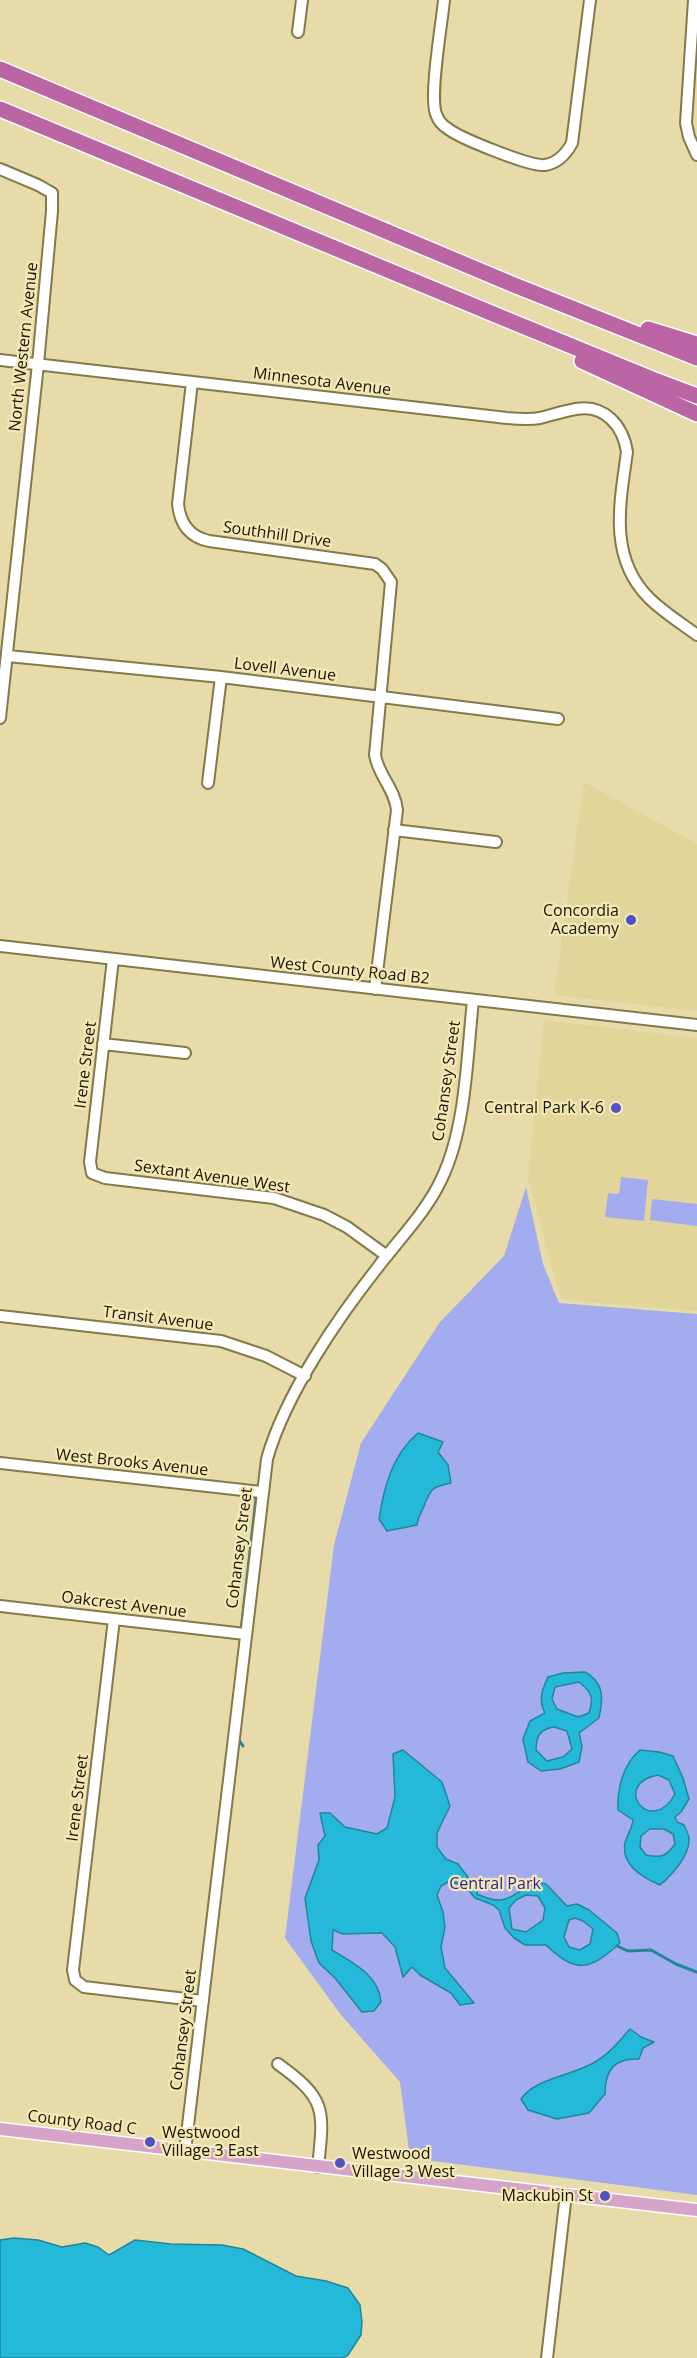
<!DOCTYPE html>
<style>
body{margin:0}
canvas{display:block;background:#e7dca9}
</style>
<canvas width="697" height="2358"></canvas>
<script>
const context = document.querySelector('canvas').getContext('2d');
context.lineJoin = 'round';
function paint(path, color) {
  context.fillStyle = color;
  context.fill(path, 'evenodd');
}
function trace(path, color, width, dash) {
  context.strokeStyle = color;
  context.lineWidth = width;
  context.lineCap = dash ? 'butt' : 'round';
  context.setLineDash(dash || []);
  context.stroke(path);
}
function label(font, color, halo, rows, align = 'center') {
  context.font = font + ' "Open Sans",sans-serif';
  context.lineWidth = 4.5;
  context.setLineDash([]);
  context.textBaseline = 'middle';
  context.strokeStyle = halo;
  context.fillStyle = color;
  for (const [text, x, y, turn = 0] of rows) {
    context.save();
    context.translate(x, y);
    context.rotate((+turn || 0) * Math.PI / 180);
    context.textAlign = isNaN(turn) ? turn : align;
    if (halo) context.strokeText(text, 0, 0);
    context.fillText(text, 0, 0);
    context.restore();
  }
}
const built = new Path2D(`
 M584 782 697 844V1011L554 995Z
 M544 1020 697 1038V1311L561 1300 528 1178Z`);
const green = new Path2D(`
 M621 1177 648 1180 644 1221 605 1217 608 1193 619 1194Z
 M526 1187 543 1264 559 1303 697 1314V2195L410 2158 400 2082 341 2015 285 1938 334 1545 361 1443 440 1322 504 1256Z
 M652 1199 697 1204V1226L650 1220Z`);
const water = new Path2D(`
 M418 1433 443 1442 438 1452 448 1465 451 1483C432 1487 431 1488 424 1506 421 1513 418 1517 417 1525L387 1531 379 1519C384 1487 392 1455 418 1433Z
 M585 1672C605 1683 603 1699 599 1718L579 1733 582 1746 579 1762 560 1769 541 1771 528 1762 523 1739 530 1721 545 1713C538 1700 542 1690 548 1677L563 1673ZM579 1682C592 1692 594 1699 589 1713L578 1717 557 1709 552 1699 555 1687ZM554 1727 567 1731 572 1749 563 1757 547 1761 536 1750C536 1736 540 1729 554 1727Z
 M403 1750 442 1782 450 1806 437 1833V1847L446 1859 458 1864 470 1880H497L501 1884C493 1888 486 1885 477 1888V1894C507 1908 510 1895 536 1882L546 1884 567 1906 577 1904 589 1910 617 1933 620 1943C590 1970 577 1975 546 1945H525L514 1938 505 1928 499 1910 493 1905 475 1898 466 1887 450 1881 441 1886 437 1895 443 1912 445 1927 441 1947 445 1968 474 2003 460 2005 451 1993 420 1975 412 1967 403 1977 395 1947 382 1933 343 1934 333 1930 332 1950C353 1963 379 1975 381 2002L374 2011 362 2012 335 1978 319 1963 311 1941 305 1898 319 1860 318 1845 325 1836 320 1813H330L345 1827 377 1834 387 1828 395 1797 393 1754ZM526 1895 538 1896 545 1908 543 1920 526 1932 512 1929 509 1908 516 1900ZM575 1918 583 1921 593 1929 590 1944 580 1950 569 1947 564 1937 569 1920Z
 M640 1750 659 1752 673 1756 683 1778 689 1799 681 1812 675 1817 677 1822 684 1825C686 1829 689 1835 689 1839 690 1855 672 1875 660 1885 643 1878 621 1865 625 1843 627 1835 632 1829 633 1820L618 1810C617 1789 623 1764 640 1750ZM658 1775 669 1780 675 1794C651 1838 610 1784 658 1775ZM650 1829H664L673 1834 675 1844C666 1857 660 1858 646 1855L640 1847 641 1836Z
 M630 2029 641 2037 654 2042 643 2048 639 2059C614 2058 605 2070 605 2094L589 2113 557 2119 528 2110 521 2099C534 2080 567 2076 587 2066 606 2058 617 2044 630 2029Z
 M14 2238 38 2240 62 2247 85 2243 98 2247 109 2255 135 2240 171 2244 222 2245 243 2249 296 2276 326 2281 348 2288 360 2305 362 2322 361 2335 348 2355 343 2358H0V2240Z`);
const stream = new Path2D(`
 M241 1631 256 1499 253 1495
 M237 1737 243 1746
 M617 1946 628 1951 651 1950 676 1964 697 1972`);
const minor = new Path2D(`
 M444 0C442 23 429 96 436 114 438 120 442 125 447 128 459 138 531 167 545 165 558 163 566 154 572 143L590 0
 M694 0 686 123 689 137 697 155
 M298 32 302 0
 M0 169 38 185 52 193V211L38 364 0 718
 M0 360 507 418C518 419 529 420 540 418 552 415 564 411 576 409 605 404 623 426 627 452 620 503 608 557 649 598 663 612 681 623 697 635
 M192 382 178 504C180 524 190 537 209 541L375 564 382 569 391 582 375 755C378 775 395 789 397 810L375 989
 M8 656 221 677 558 719
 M208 783 221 677
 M394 830 496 842
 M0 946 697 1025
 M113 959 90 1162 92 1173 105 1178 274 1198 324 1215 347 1227 387 1256
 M103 1044 185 1053
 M0 1316 221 1341 266 1356 305 1376
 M0 1463 261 1492
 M0 1606 245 1634
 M114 1619 73 1970 75 1980 84 1987 203 2001
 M278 2064C327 2099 324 2110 318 2167
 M185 2151 267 1459C285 1395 337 1319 378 1267 400 1238 427 1211 442 1178 466 1128 467 1056 473 1000
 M547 2358 566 2194`);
const major = new Path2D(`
 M0 2129 697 2210`);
const highway = new Path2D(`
 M0 69 514 285 697 358
 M0 109 503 318 652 379 697 396
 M648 329 697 344
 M582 361 697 414`);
const markers = [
 [631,920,6,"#5050c7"],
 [616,1108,6,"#5050c7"],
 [150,2142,6,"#5050c7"],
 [340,2163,6,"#5050c7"],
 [605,2196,6,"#5050c7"]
];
const streetNames = [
 ["North Western Avenue",24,347,-84],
 ["Minnesota Avenue",322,382,7],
 ["Southhill Drive",277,535,8],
 ["Lovell Avenue",285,670,7],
 ["West County Road B2",350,971,6],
 ["Irene Street",86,1065,-83],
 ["Cohansey Street",447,1081,-82],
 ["Sextant Avenue West",212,1177,8],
 ["Transit Avenue",158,1319,7],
 ["West Brooks Avenue",132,1463,6],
 ["Cohansey Street",240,1548,-83],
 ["Oakcrest Avenue",124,1605,7],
 ["Irene Street",78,1798,-83],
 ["Cohansey Street",184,2030,-83],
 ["County Road C",82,2123,7]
];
const poiNames = [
 ["Concordia",619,911],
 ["Academy",619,929],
 ["Central Park K-6",604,1108],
 ["Westwood",162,2133,"left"],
 ["Village 3 East",162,2151,"left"],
 ["Westwood",352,2154,"left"],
 ["Village 3 West",352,2172,"left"],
 ["Mackubin St",593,2196]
];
const parkNames = [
 ["Central Park",495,1884]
];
paint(built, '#e2d59a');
paint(green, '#a3acee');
paint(water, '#24b8d9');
trace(water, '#208798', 1.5);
trace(stream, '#208798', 3);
trace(minor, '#837949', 14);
trace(major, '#fff', 15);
trace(highway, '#fff', 18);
trace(minor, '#fff', 10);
trace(major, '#d6a3c9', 12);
trace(highway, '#bb65a5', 15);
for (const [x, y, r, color] of markers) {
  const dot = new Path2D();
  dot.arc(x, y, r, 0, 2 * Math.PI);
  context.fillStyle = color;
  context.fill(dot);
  trace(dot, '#f4e9b6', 2);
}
label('16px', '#181402', '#f4e9b6', streetNames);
label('16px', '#181402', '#f4e9b6', poiNames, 'right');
label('16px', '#2f1d98', '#f4e9b6', parkNames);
</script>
